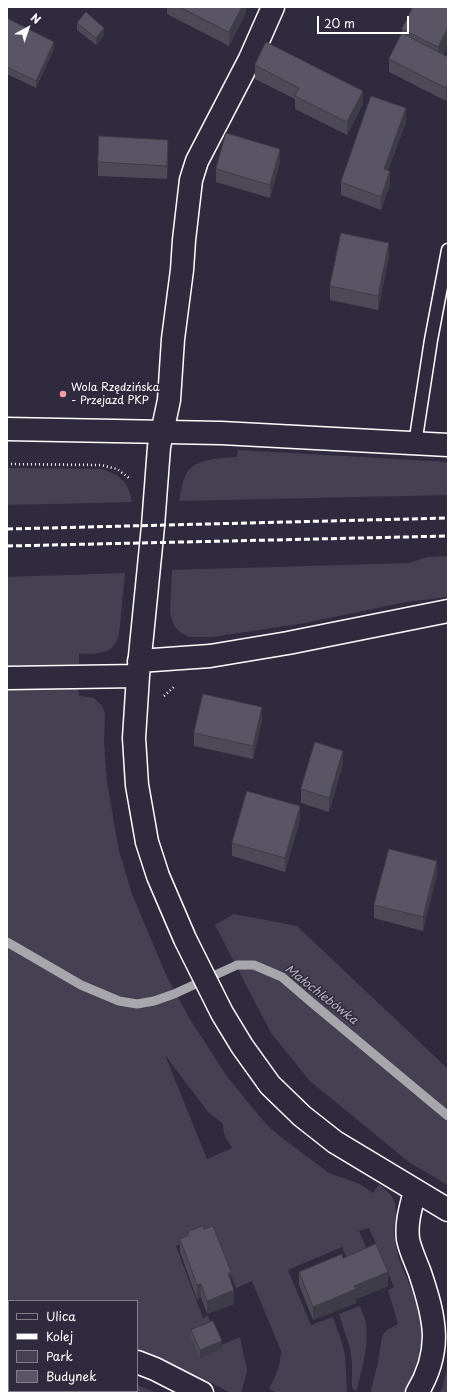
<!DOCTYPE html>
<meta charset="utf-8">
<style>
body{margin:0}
#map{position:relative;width:455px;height:1400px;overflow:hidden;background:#2f2a3d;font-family:"Playpen Sans",sans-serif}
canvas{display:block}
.frame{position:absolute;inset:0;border:8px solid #fff;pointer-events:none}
.legend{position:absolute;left:8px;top:1300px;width:130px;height:92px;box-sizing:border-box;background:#2f2a3d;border:1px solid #827f8b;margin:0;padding:5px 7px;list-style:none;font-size:12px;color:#fff}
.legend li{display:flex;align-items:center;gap:8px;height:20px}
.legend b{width:20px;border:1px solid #827f8b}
.north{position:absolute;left:8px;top:8px;width:40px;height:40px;-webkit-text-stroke:3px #2f2a3d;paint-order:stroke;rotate:40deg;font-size:11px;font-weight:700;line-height:16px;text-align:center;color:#fff}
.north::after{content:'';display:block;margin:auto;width:14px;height:18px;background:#fff;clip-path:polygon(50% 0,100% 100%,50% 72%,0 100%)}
.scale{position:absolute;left:317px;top:16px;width:92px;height:18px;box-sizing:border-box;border:2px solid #fff;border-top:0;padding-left:5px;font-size:12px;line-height:14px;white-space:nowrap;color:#fff;-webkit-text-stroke:3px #2f2a3d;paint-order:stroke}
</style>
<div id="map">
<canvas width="455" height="1400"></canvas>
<div class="frame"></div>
<ul class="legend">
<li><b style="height:5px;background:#2f2a3d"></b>Ulica</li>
<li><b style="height:5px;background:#fff"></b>Kolej</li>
<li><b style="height:11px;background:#464152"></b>Park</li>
<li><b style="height:11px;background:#595564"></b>Budynek</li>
</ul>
<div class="north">N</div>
<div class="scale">20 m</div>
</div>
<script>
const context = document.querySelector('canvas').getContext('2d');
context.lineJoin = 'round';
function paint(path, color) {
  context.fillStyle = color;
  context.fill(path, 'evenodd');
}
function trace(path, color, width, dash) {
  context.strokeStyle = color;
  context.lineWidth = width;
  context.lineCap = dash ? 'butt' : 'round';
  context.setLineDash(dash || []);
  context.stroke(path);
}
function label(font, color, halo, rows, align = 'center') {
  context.font = font + ' "Playpen Sans",sans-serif';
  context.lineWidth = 3;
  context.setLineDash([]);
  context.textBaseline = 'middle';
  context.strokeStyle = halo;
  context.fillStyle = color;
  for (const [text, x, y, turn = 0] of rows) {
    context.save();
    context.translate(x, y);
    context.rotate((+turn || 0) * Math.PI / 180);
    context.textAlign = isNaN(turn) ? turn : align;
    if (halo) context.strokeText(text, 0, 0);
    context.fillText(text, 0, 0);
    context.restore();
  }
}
const green = new Path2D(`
 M238 450 448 462V495L179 501C181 494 181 486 184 479 191 457 218 459 237 457Z
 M7 468 101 469C121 475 128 482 132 502L7 505Z
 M448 556V597L406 602 305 623 213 637H189L180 632 174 626 170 613 172 570 409 563 427 557Z
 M125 573 119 635C113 656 98 653 79 654V664L7 666V577Z
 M78 687 79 696 94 698 102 706 105 713 104 742 107 782 119 851 132 894 167 977 188 1016 226 1075 250 1105 268 1126 282 1138 329 1173 360 1184 373 1193 379 1184 391 1195 395 1203 396 1216 394 1233 398 1257 416 1301 422 1329 421 1358 409 1385 403 1393H372L371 1390 378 1362 382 1336 387 1330 398 1324 388 1290 394 1287 369 1228 359 1231 370 1257 350 1265 342 1247 288 1270 311 1325 333 1317 341 1340 345 1355 347 1393H277L269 1389C275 1377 281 1365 281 1351L252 1281 236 1288 214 1232 176 1246 203 1318 208 1316 213 1328 200 1358 222 1349 221 1345 240 1337 247 1371 241 1393H231L199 1377 137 1351V1301H9V1312H7V688ZM165 1055 208 1112 223 1124 224 1134 232 1148 207 1159Z
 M234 914 297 926 448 1069V1185L410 1163 310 1081 271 1033 215 925Z
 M360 1306C362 1312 365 1318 366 1324 369 1346 362 1368 357 1389L355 1391 352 1388V1364L350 1348 339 1314Z
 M448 1365V1393H440L442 1389Z
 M7 1367 9 1368V1391H29L30 1393H7Z
 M137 1385 157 1393H45L44 1391H137Z`);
const stream = new Path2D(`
 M7 942 81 985 119 1001 137 1004 154 1001 174 994 237 965H254L282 977 311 1002 448 1116`);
const path = new Path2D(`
 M7 464 101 465 117 469 129 478
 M164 696 175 686`);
const lane = new Path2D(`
 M415 444 431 340 448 250`);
const street = new Path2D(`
 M273 7 250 59 197 161 191 180 184 240 182 270 173 339 169 400 159 447 153 526 138 676 134 738 137 785 147 842 158 876 185 939 222 1013 242 1046 270 1085 302 1116 335 1142 448 1210
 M139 661 210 656 288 643 448 611
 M7 678 138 676
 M415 1191C411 1207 406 1222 408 1239 410 1250 416 1262 420 1273 435 1318 443 1350 417 1393
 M7 1323 9 1324
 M137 1362 155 1369 202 1393`);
const secondary = new Path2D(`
 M7 429 221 433 448 445`);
const rail = new Path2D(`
 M7 529 448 518
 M7 546 448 536`);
const wall = new Path2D(`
 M167 7H246V13L229 46 167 14Z
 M448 7V46L443 55 448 57V97L446 101 389 72V59L402 33V29Z
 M7 18 54 49 36 88 7 74Z
 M77 23 104 35 96 45 77 30Z
 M255 65 363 104 347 135 295 109V99L255 79Z
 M406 122 388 170 390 185 381 210 341 195V182Z
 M168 154 167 179 98 176V162Z
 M280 162 270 198 216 182V169Z
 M389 257 378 310 330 300V286Z
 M262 720 253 759 194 746V733Z
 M343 764 329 812 301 803V789Z
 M300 820 285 872 232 856V843Z
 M437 875 423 931 374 918V905Z
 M204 1229 231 1283 234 1304 207 1314 201 1297 197 1299 180 1252V1239L188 1236V1232Z
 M343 1258 388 1286 356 1299V1303L313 1320 299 1285V1272Z
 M191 1330 222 1349 200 1358 191 1337Z`);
const shadedWall = new Path2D(`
 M242 7H246V13L229 46V32Z
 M104 28V35L96 45V38Z
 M448 28V46L438 65V47Z
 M54 42V49L36 88V81Z
 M448 84V97L446 101V88Z
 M363 91V104L347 135V122Z
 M406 108V122L384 182V169Z
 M168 140V154L167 179V166Z
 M280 149V162L270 198V185Z
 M390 171V185L381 210V197Z
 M389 243V257L378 310V296Z
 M262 707V720L253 759V746Z
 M343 751V764L329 812V798Z
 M300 806V820L285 872V858Z
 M437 861V875L423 931V917Z
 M231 1272V1286L228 1274Z
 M388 1272V1286L356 1299V1303L313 1320V1307L354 1286Z
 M201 1284V1297L197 1299V1285Z
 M234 1290V1304L207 1314V1301Z
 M222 1341V1349L200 1358V1350Z`);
const building = new Path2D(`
 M180 7H242L229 32Z
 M413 7H448V28L438 47 402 29Z
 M86 12 104 28 96 38 77 23Z
 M7 18 54 42 36 81 7 67Z
 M402 33 448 57V84L446 88 389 59Z
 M266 42 363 91 347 122 295 96 299 88 255 65Z
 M371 96 406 108 384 169 390 171 381 197 341 182Z
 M226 133 280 149 270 185 216 169Z
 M99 136 168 140 167 166 98 162Z
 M341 233 389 243 378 296 330 286Z
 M203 694 262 707 253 746 194 733Z
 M315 742 343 751 329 798 301 789Z
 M247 791 300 806 285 858 232 843Z
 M389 849 437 861 423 917 374 905Z
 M203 1226 204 1229 213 1226 231 1272 228 1274 234 1290 207 1301 201 1284 197 1285 180 1239 189 1235 188 1232Z
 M376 1244 388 1272 354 1286 356 1289 313 1307 299 1272 342 1254 343 1258Z
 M213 1321 222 1341 200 1350 191 1330Z`);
const markers = [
 [63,394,4,"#ff9aa2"]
];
const poiNames = [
 ["Wola Rzędzińska",71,388],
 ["- Przejazd PKP",71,401]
];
const waterNames = [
 ["Małochlebówka",321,995,38]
];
paint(green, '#464152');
trace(stream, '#a7a6ad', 9);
trace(lane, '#fff', 15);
trace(street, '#fff', 25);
trace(secondary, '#fff', 25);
trace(path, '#fff', 2.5, [1, 3]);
trace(lane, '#2f2a3d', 12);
trace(street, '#2f2a3d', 22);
trace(secondary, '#2f2a3d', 22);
trace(rail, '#fff', 3, [6, 3]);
paint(wall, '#4d4956');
paint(shadedWall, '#3e3c46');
paint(building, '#595564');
trace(building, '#3e3c46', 1);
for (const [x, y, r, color] of markers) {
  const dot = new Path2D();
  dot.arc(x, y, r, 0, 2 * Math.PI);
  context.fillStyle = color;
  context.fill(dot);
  trace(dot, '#2f2a3d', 1.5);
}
label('11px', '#fff', '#2f2a3d', poiNames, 'left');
label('italic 12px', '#b6b4bb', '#2f2a3d', waterNames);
</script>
